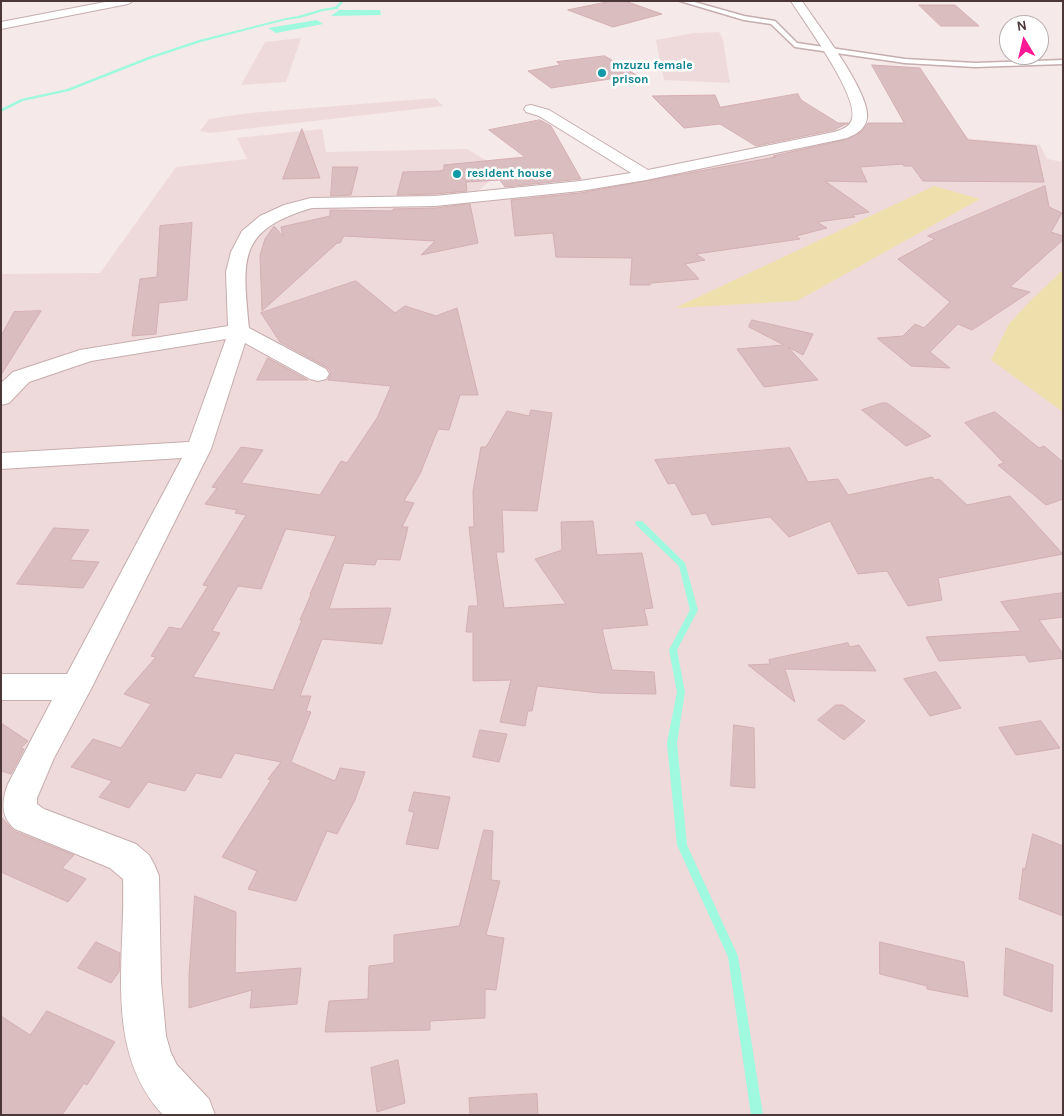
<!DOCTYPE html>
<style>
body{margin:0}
#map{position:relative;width:1064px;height:1116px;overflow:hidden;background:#f6e9e9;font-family:Karla,sans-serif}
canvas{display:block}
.frame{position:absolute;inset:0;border:2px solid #4b3638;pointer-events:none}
.north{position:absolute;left:999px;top:15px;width:50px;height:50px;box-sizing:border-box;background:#fff;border:1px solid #b7afaf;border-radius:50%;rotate:351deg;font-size:14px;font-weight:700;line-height:20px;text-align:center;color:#4b3638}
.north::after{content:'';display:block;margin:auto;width:18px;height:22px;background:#ff1796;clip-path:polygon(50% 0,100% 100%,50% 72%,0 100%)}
</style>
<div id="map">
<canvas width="1064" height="1116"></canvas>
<div class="frame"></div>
<div class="north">N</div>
</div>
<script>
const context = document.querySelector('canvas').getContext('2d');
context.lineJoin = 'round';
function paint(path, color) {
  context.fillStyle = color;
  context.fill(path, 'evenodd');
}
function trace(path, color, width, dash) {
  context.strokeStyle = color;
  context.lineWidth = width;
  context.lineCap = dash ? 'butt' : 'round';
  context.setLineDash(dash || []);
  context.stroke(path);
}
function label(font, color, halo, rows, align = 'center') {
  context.font = font + ' Karla,sans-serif';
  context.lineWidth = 5;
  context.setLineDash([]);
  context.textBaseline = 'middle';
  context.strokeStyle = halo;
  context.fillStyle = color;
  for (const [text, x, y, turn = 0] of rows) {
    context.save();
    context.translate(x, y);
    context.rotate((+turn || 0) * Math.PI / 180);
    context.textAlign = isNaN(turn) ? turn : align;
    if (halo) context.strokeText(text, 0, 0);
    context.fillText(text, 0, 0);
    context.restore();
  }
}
const residential = new Path2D(`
 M719 32 723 40 730 83 664 80 656 40 694 33Z
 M301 38 286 82 241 85 265 42Z
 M435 98 443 106 210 133 200 131 209 119 249 113Z
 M322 129 326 152 467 149 502 170 467 201 841 137 865 129 1040 145 1047 159 1063 162V1115H1V274L100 273 176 167 247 159 237 138Z`);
const green = new Path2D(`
 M934 186 980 199 797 301 675 308Z
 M1063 270V412L991 360 1009 324 1030 301Z`);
const water = new Path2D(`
 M339 10H380L381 15 331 16Z
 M317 20 323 24 276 33 268 28Z`);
const stream = new Path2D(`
 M341 1H344L337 9 323 11 300 18 286 20 201 42 150 59 69 91 23 101 1 112V109L21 99 67 89 148 57 199 40 286 18 298 16 322 9 335 7Z
 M636 521H642L685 563 698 610 677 650 685 692 677 743 687 845 738 956 763 1115H751L728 957 677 845 667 743 677 692 669 650 690 610 679 566 636 525 635 523Z`);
const building = new Path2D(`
 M612 1H625L662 14 613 27 568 10Z
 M919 5H955L979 26H941Z
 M605 56 636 75 551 88 528 71 560 65 557 62Z
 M872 65 920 68 968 140 1036 146 1044 182 923 181 912 166H904L903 164 860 167 867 182 825 181 869 212 853 215 855 217 817 222 827 228 796 236 800 239 696 254 705 260 685 264 699 279 651 283 650 285H630L632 258 556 257 553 233 515 236 511 200 580 193 776 157 773 156 848 139 861 132 868 123H904Z
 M798 94 801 100 838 123H848L834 130 756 146 720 124 684 128 652 96 715 95 720 107Z
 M540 120 551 126 581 179 505 187 500 180 466 182 467 191 435 194 397 195 403 172 439 171 444 170V165L525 157 489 130Z
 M302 129 320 178 283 179Z
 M333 167H358L351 195 331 196Z
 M1045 186 1049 207 1062 213 1051 232 1063 236V240L1010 287 1030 292 972 330 958 324 930 352 950 368 911 366 877 338 903 336 915 324 924 328 950 302 898 259 935 239 928 236Z
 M470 204 478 243 421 255 435 241 344 236 340 243H337L262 311 260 255 265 239 274 226 283 236 281 227 330 216V210L393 211V209L435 208Z
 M192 223 187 300 159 303 156 334 132 336 140 279 157 277 160 226Z
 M356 281 395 313 405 306 436 316 457 308 478 395H460L449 430 438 429 420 474 404 501 414 503 402 527H408L400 560 377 559 375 565 344 563 329 609 391 608 382 644 322 639 300 696H311L306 711 311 712 291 762 335 781 340 768 365 772 355 800 337 834 327 831 296 901 248 889 257 871 222 857 271 780 268 779 281 762 235 753 221 778 196 773 185 791 148 782 129 808 99 797 112 781 71 767 93 739 121 748 151 704 124 694 156 657 151 656 169 627 181 629 208 586 203 585 246 515 235 513 237 510 205 504 217 488 212 487 241 447 263 450 241 483 320 495 341 461 347 463 377 418 391 386 328 380 331 373 328 368 280 342 261 313ZM286 529 336 536 310 594H311L300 620H302L273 690 193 677 220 633 212 631 238 586 261 589Z
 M41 311 1 375V336L14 312Z
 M752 320 813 334 803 355 788 347 818 380 764 387 737 349 784 345 749 327Z
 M268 358 308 380H257Z
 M882 403H887L931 436 906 446 862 410Z
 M531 410 552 413 537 511 502 510 504 552H496L504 608 566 604 535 559 562 550 561 522 593 521 597 555 642 553 653 608 644 609 648 625 602 629 612 670 654 672 656 694 600 693 537 686 532 711H528L525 726 500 722 511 680 473 681V632H466L469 606H478L469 527H474L473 491 481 447H486L507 411 529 416Z
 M995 412 1039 448 1044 446 1063 462V499L1046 505 998 465 1004 463 965 423Z
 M790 448 808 482 838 479 848 495 932 477 935 480 939 479 967 505 1010 496 1063 554 938 578 942 600 908 606 887 571 858 574 830 521 789 537 770 517 712 525 706 513 692 515 675 483 668 484 655 460Z
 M54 528 89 530 70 560 99 562 83 588 17 584Z
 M1063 593V617L1039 620 1063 654V658L1029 662 1025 655 939 661 926 637 1021 631 1001 602Z
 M848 643 850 647 859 645 876 671 785 669 795 702 748 665 770 664 769 660Z
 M936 672 961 708 930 716 904 679Z
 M836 705H843L865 721 844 740 818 720Z
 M1041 721 1060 748 1016 755 999 728Z
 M1 723 28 741 21 748 24 749 11 774 1 771Z
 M734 725 754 728 755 788 731 786Z
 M480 730 507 734 499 762 473 757Z
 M414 792 450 797 438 849 406 844 414 812 409 811Z
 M1 817 14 831 74 855 62 868 86 879 68 902 1 872Z
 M484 830 493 831 491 880 500 881 486 935 504 938 496 990 485 989V1018L430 1021V1030L325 1032 329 1001 368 999 369 966 394 963V935L459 926Z
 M1033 834 1063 846V916L1019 899 1023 868 1025 869Z
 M195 896 236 912 235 973 301 968 297 1004 250 1008 252 990 189 1008V976Z
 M96 942 120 953 119 972 111 983 78 968Z
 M880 942 964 962 968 997 927 989V986L880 974Z
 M1006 948 1053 965 1052 1012 1004 995Z
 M47 1011 115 1042 87 1085 84 1083 62 1115H1V1016L30 1035Z
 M398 1060 405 1103 377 1112 371 1068Z
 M537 1094 538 1115H470L469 1098Z`);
const service = new Path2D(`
 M680 1H691L744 16 775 21 797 43 905 59 975 63 1063 60V64L975 67 905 63 795 47 771 24 744 20Z`);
const minor = new Path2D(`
 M110 1H133L128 4 1 29V22Z
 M791 1H802C817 24 871 93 867 118 865 132 850 138 838 140L646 180 580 191 435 206 312 208C236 230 243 260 249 328L326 369 329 374 326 379 318 381 310 379 245 343 211 449 92 687 54 758 37 798V804L44 809 136 844 149 855 154 864 159 876 161 982 166 1036 171 1053 177 1065 209 1099 215 1115H163C103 1050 126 959 123 879L110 868 15 829C0 817 2 800 8 784L52 700H1V674H67L182 458 1 469V453L189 442 226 339 91 361 29 382 9 403 1 405V383L13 372 80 350 228 326 226 272 231 252 242 231 260 216 284 205 311 198 435 196 580 181 631 173 539 116 526 112 524 109 526 106 531 105 549 110 648 170 834 132C841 130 850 127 852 119 859 96 805 23 791 1Z`);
const markers = [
 [602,73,5,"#0f9aa8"],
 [457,174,5,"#0f9aa8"]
];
const farCulturenames = [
 ["mzuzu female",612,66],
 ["prison",612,80],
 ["resident house",467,174]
];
paint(residential, '#efdadb');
paint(green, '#efdfad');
paint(water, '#9ff9df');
paint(stream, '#9ff9df');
paint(building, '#d9bdbf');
trace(building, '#d5afb2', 1);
trace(service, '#c6adae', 3);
trace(minor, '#c6adae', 2);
paint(service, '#fff');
paint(minor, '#fff');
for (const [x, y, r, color] of markers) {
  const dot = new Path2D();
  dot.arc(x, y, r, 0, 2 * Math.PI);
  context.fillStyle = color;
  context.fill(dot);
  trace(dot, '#fff', 2);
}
label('bold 12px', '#0d838f', '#fff', farCulturenames, 'left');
</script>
